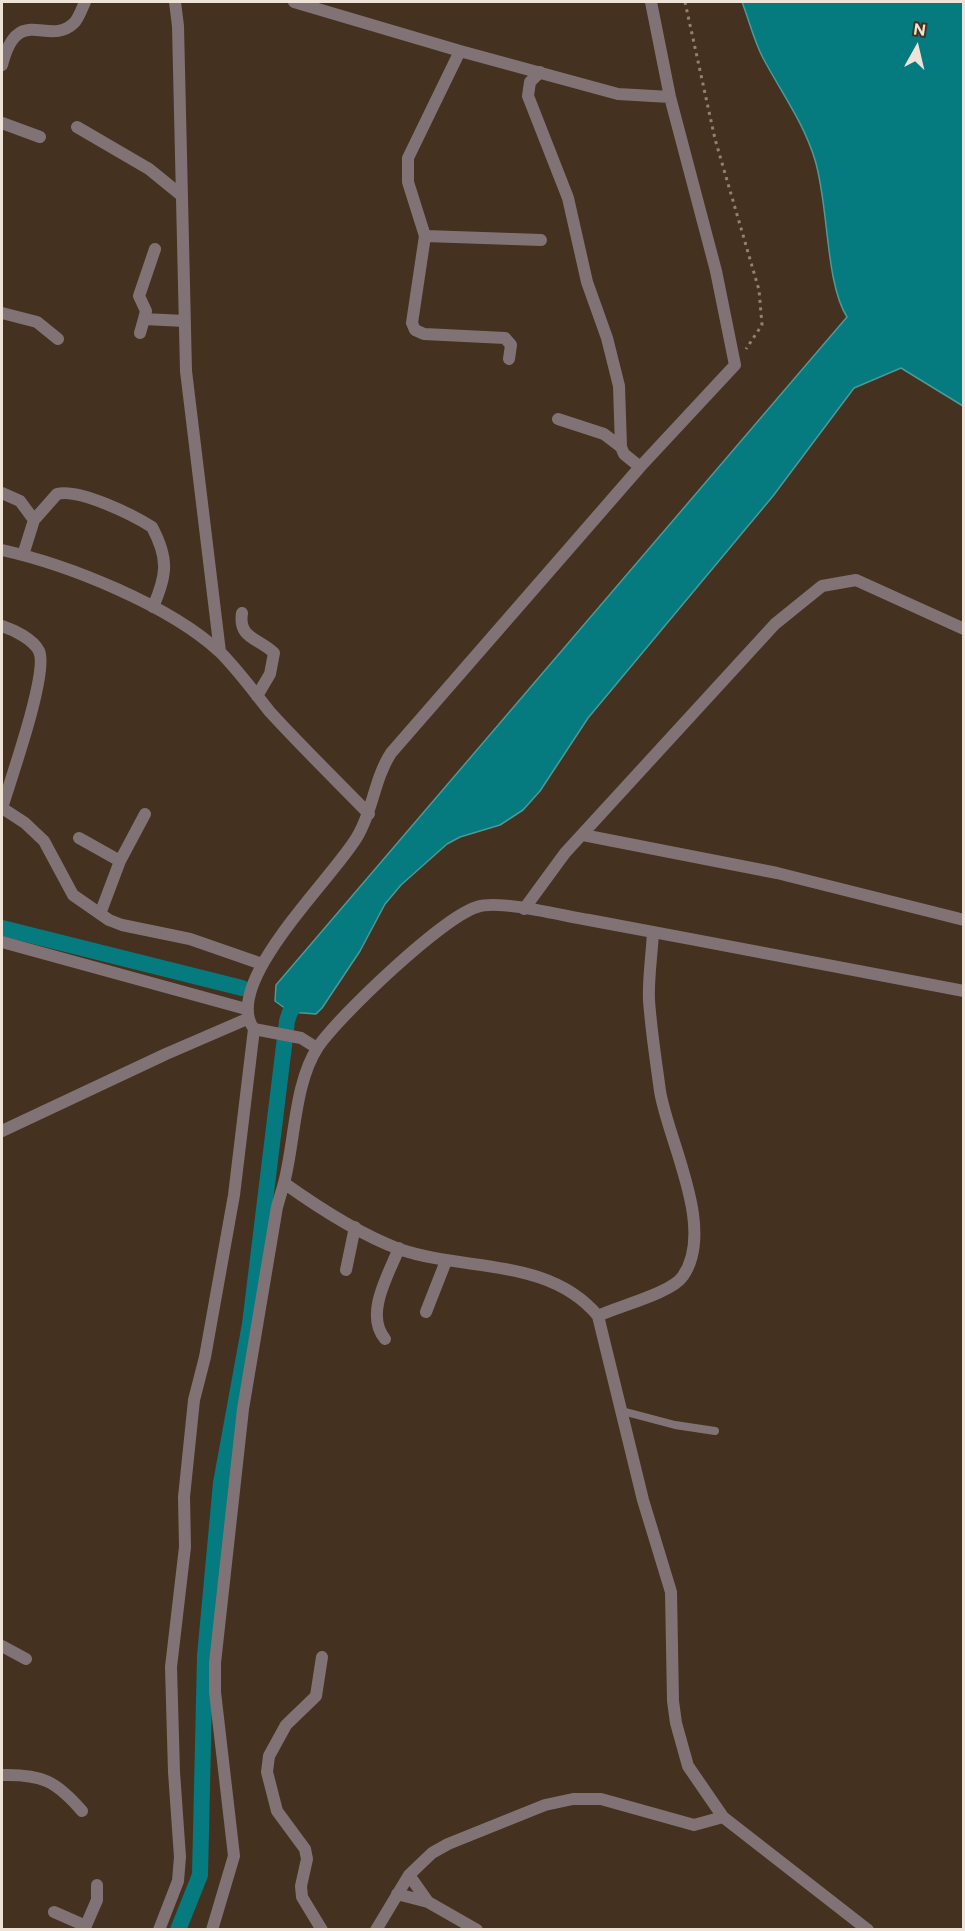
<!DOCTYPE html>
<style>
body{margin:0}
#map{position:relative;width:965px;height:1931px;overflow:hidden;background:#45311f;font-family:Figtree,sans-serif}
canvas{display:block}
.frame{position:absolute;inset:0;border:3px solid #efe2d7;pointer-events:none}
.north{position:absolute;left:887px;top:18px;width:60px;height:60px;-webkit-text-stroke:4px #45311f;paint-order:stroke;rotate:8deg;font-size:16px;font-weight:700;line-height:24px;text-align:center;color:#efe2d7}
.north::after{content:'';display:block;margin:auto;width:21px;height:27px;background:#efe2d7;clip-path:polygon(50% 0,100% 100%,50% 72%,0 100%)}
</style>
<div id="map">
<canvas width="965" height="1931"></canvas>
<div class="frame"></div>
<div class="north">N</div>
</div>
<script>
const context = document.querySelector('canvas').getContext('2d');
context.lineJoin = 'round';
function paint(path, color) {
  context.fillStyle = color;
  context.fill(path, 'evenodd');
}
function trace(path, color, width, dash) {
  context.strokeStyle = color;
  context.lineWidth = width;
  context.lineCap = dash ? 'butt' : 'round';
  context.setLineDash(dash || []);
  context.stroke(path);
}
const water = new Path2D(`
 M742 2H963V406L901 368 854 388 773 496 588 718 540 791 523 810 500 825 460 837 447 844 401 885 385 904 360 951 322 1008 316 1014 290 1012 275 1001 276 985 847 317C825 282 829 206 815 160 804 123 781 92 763 58 754 41 749 20 742 2Z`);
const canal = new Path2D(`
 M2 928 242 988
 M178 1930 200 1875 205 1656 221 1483 250 1324 287 1021 290 1012 303 995`);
const path = new Path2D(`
 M685 2 715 139 759 290 762 325 746 349`);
const lane = new Path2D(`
 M622 1411 675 1425 715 1431`);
const street = new Path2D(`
 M175 2 178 26 186 371 220 652
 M294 2 460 51 618 94 670 97
 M460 51 408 158V182L425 236 412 323 415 330 424 334 505 338 511 345 509 359
 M2 65C18 2 48 48 74 23 79 18 82 8 85 2
 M540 72 530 82 528 96 568 198 587 282 607 338 619 386 621 447 624 454 640 467
 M2 123 40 137
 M77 127 149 169 181 195
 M425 236 541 240
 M155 249 139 296 146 311 144 319 185 321
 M2 313 37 322 58 339
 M140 333 144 319
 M558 419 604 434 621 447
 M2 493 20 501 34 520
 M2 550C69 565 169 605 220 652 238 670 254 692 270 712 302 747 336 780 369 814
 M23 555 34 520 57 494C79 488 133 515 152 527 169 559 167 575 153 607
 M242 613C238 639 259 638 274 653L270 674 257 696
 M2 626C14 630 33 639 39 651 49 672 10 781 2 808
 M2 808 25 823 44 841 73 895 109 920 122 925 190 939 262 964
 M583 835 777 873 964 920
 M79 838 120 861
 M524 909 565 853 775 624 822 586 856 580 964 629
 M100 914 120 861 145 814
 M653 932C652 954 648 978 649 1000 651 1030 656 1061 660 1091 668 1141 716 1228 683 1276 672 1293 619 1306 598 1316L643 1500 671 1592 673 1701 676 1723 688 1766 723 1817 868 1930
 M2 942 246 1009
 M317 1048 301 1038 254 1029C220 984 334 877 357 837 373 811 374 779 391 753L640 467 735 365 716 271 670 97 651 2
 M2 1131 166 1054 247 1019
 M346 1270 355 1227
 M426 1312 446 1261
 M598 1316C549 1257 466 1272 399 1249 359 1234 319 1208 284 1183 295 1142 294 1083 318 1047 339 1016 443 917 477 907 499 899 563 916 589 920 714 943 838 968 964 991
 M385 1339C364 1314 389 1274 399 1248
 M2 1646 26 1659
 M322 1657 316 1696 286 1725 269 1756 267 1772 277 1811 305 1849 307 1859 301 1886 302 1897 322 1930
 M2 1775C42 1774 56 1781 82 1811
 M409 1875 428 1902 477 1930
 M397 1894 428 1902
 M54 1912 86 1926
 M84 1930 97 1900V1885
 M159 1930 178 1881 180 1857 174 1772 171 1667 185 1547 184 1497 194 1400 205 1357 234 1195 254 1029
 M212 1930 234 1856 215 1692V1663L243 1409 277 1207 284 1183
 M376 1930 409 1875 432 1853 448 1844 545 1805 573 1799H601L694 1825 723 1817`);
paint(water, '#057b7f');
trace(water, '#4b9a99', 1.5);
trace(canal, '#057b7f', 16);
trace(path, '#938273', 3, [3, 4.5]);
trace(lane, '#817375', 8);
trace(street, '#817375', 12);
</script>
